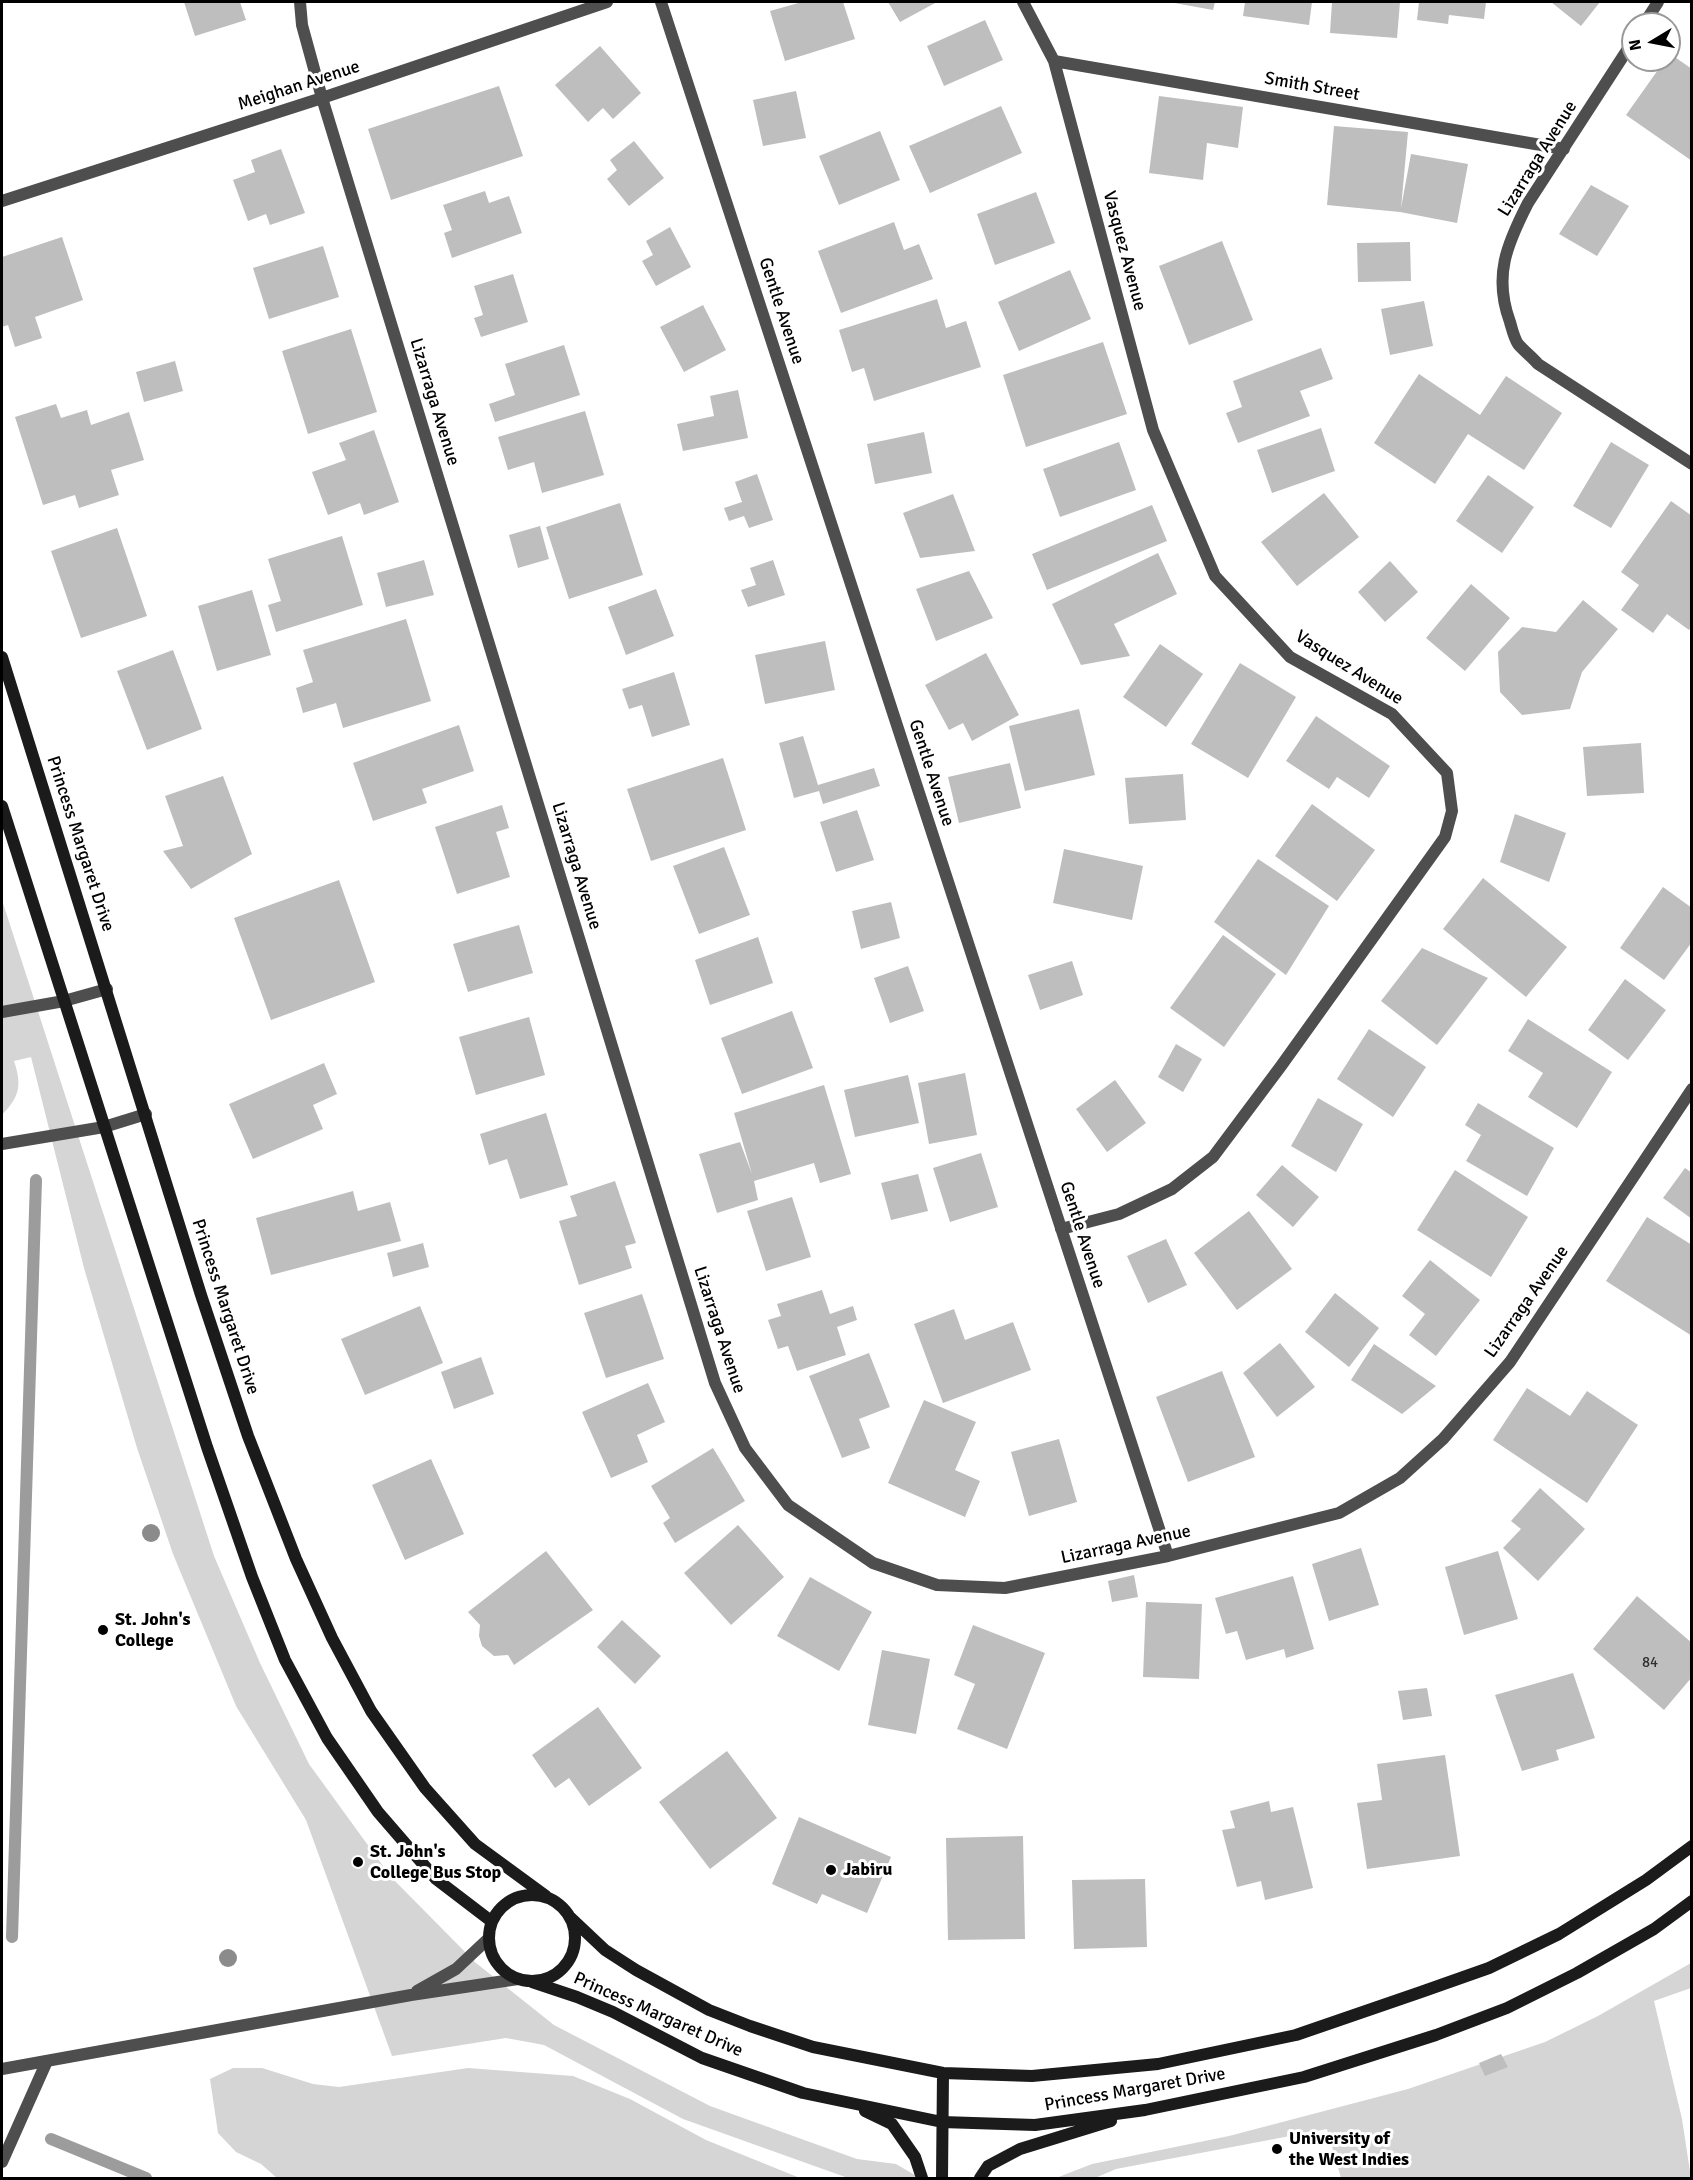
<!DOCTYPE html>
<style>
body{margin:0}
#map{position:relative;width:1693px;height:2180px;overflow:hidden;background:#fff;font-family:Signika,sans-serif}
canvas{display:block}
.frame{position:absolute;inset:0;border:3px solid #000;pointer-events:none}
.north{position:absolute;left:1621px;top:12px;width:60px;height:60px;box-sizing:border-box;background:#fff;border:2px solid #999;border-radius:50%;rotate:260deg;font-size:16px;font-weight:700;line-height:24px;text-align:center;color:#000}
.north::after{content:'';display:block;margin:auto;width:21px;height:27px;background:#000;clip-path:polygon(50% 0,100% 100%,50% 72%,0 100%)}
</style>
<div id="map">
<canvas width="1693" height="2180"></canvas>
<div class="frame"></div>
<div class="north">N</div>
</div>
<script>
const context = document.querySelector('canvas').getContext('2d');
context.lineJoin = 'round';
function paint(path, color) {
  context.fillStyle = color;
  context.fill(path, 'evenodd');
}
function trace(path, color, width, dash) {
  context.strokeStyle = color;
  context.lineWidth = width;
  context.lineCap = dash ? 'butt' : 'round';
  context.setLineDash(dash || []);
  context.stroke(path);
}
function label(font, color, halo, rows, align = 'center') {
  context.font = font + ' Signika,sans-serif';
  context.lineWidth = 6;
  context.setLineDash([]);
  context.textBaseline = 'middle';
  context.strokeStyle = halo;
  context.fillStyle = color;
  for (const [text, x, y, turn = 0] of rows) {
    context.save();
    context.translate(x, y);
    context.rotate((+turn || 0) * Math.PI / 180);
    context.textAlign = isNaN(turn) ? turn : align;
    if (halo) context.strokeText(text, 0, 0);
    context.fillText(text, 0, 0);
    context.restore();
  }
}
const green = new Path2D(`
 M2 900 214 1556 260 1663 309 1764 391 1877 476 1963 554 2025 710 2106 857 2159 896 2164 920 2178H848L683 2119 544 2045 506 2038 392 2056 306 1820 236 1706 173 1554 137 1448 84 1268 31 1057 14 1061C22 1085 20 1096 2 1115Z
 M1691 1963V1988L1654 2001 1682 2119 1691 2178H1341L1327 2129 1116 2169 1095 2178H1056L1092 2164 1229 2136 1408 2089 1545 2042 1598 2016Z
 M233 2068H262L313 2084 339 2087 468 2068 573 2076 630 2099 706 2140 800 2178H277L261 2164 236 2152 218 2133 210 2079Z`);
const stream = new Path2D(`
 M12 1937 36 1180
 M51 2139 146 2178`);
const building = new Path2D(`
 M184 2H240L246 20 195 36Z
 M802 2H843L855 39 785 61 770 11Z
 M888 2H937L900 22Z
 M1169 2H1215L1213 10Z
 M1245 2H1312L1309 25 1243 16Z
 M1332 2H1400L1397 38 1330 33Z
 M1419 2H1486L1484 19 1449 15 1448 24 1417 20Z
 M1551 2H1600L1581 26Z
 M985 20 1003 60 944 86 927 46Z
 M600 46 641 93 613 119 603 108 588 122 555 85Z
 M1669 53 1692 69V161L1626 115 1665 60H1669Z
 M499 86 523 156 391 200 368 129Z
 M796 91 806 138 763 146 753 100Z
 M1159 96 1243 107 1238 148 1207 143 1203 180 1149 173Z
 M1001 106 1022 153 930 193 909 146Z
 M1334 126 1408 132 1401 208 1411 154 1468 164 1457 223 1400 212 1327 205Z
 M880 131 900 180 839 205 819 156Z
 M634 141 664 178 629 206 607 179 617 170 610 160Z
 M281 149 305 213 270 225 266 214 248 221 233 180 255 172 251 160Z
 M1591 185 1629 206 1597 256 1559 234Z
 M485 191 489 203 509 196 522 233 452 258 444 233 452 230 443 205Z
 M1036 192 1055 243 995 265 977 214Z
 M894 222 904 250 919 244 933 279 841 313 818 251Z
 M670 227 691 267 656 286 642 261 653 255 646 241Z
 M62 237 83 300 35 317 42 338 15 347 8 325 2 327V257Z
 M1222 241 1253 320 1189 345 1159 266Z
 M1410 242 1411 281 1358 282 1357 243Z
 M323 246 339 297 269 319 253 268Z
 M1070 270 1091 319 1019 351 998 302Z
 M513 274 528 322 481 337 474 318 483 315 474 286Z
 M937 299 946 328 966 321 981 367 874 401 864 368 852 372 839 330Z
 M1424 301 1433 346 1390 355 1381 309Z
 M703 305 726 350 684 372 660 327Z
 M351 329 377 412 308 434 282 351Z
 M1103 342 1127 414 1026 447 1003 375Z
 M564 345 580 395 495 422 489 404 515 395 505 364Z
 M1321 348 1333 379 1300 391 1310 416 1238 443 1226 413 1242 407 1233 381Z
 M175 361 183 391 144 402 136 372Z
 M1419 374 1480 415 1506 376 1562 413 1524 470 1468 434 1435 484 1374 443Z
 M738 390 748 438 683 451 677 424 714 416 710 396Z
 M56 404 61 418 87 410 91 425 129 412 144 460 111 470 119 495 79 508 75 495 43 505 15 417Z
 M585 411 604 475 542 493 534 462 508 470 498 437Z
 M1321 428 1335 471 1272 493 1257 450Z
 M374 430 399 502 364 515 360 503 328 515 312 472 346 460 339 443Z
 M924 432 932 473 875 484 867 444Z
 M1119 442 1136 490 1060 517 1043 469Z
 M1611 442 1649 465 1611 528 1573 506Z
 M757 474 773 520 749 528 744 516 729 521 724 508 742 502 735 482Z
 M1488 475 1534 507 1502 553 1456 521Z
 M1324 493 1359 537 1297 586 1261 542Z
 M953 494 975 551 920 558 903 513Z
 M1671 501 1692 516V626L1689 630 1667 614 1653 633 1621 610 1639 585 1621 572Z
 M620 503 643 575 569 599 546 527Z
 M1152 505 1167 541 1047 590 1032 554Z
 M540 526 549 559 518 568 509 535Z
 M117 528 147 616 81 638 51 551Z
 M342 536 363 605 276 632 268 605 281 601 268 559Z
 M1158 553 1177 594 1114 624 1130 656 1081 665 1052 604Z
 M424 560 434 595 386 607 377 573Z
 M773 560 785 595 748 607 741 590 756 585 750 568Z
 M1390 561 1418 592 1385 622 1358 592Z
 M969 571 993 618 936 641 916 589Z
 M1471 584 1510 618 1465 671 1426 638Z
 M656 589 674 636 626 655 608 607Z
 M252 590 271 655 217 671 198 606Z
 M1583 600 1618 629 1582 672 1570 709 1522 715 1500 692 1498 652 1522 627 1556 632Z
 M406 619 431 701 343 728 336 703 303 713 296 688 313 682 303 650Z
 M825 641 835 690 765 704 755 655Z
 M1160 644 1203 674 1166 727 1123 697Z
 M173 650 202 729 147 750 117 671Z
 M986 653 1019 715 972 741 963 723 949 730 925 685Z
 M1240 663 1296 697 1248 778 1191 744Z
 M674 672 690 725 652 737 642 705 629 709 622 689Z
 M1079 709 1095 775 1025 791 1009 726Z
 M1316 716 1390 766 1369 798 1337 777 1329 789 1286 761Z
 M459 725 474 771 422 789 427 803 373 821 353 763Z
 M803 736 818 785 874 768 880 786 823 804 819 791 794 798 779 743Z
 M1641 743 1644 793 1587 796 1583 747Z
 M723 758 746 830 651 861 627 789Z
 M1010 763 1021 808 959 823 948 777Z
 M1183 774 1186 820 1129 824 1125 778Z
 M223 776 252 854 191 889 163 851 183 846 165 796Z
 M1312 804 1375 850 1337 901 1275 856Z
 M502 805 509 828 496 832 510 877 457 894 435 827Z
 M857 810 874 860 836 872 820 822Z
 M1515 814 1566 833 1549 882 1500 862Z
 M724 847 750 915 699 934 673 866Z
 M1064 849 1143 866 1132 920 1053 903Z
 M1258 859 1329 906 1286 975 1214 922Z
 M1483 878 1567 947 1526 997 1443 929Z
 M339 880 375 982 271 1020 234 918Z
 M1663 887 1692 908V942L1664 980 1620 948Z
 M891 902 900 938 861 949 852 911Z
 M519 925 533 973 468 992 453 944Z
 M1223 935 1276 974 1224 1047 1170 1008Z
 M758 937 773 983 710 1005 695 960Z
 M1422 948 1488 978 1437 1045 1381 1001Z
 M1072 961 1083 995 1040 1010 1028 975Z
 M908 966 924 1011 890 1023 874 978Z
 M1625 979 1666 1010 1628 1060 1588 1030Z
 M792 1011 813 1068 742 1094 721 1038Z
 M529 1017 545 1075 476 1095 459 1037Z
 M1528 1019 1612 1072 1577 1128 1528 1097 1543 1073 1508 1051Z
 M1369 1029 1426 1067 1393 1117 1337 1079Z
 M1176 1044 1202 1059 1183 1092 1158 1077Z
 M324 1063 337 1094 313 1105 323 1129 253 1159 229 1104Z
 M965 1073 977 1135 929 1144 918 1083Z
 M908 1075 919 1123 855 1137 844 1090Z
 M1115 1080 1146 1123 1107 1152 1076 1109Z
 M824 1085 851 1174 820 1183 814 1163 754 1181 758 1200 717 1213 699 1154 740 1142 752 1174 734 1113Z
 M1318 1098 1363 1124 1336 1172 1291 1146Z
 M1478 1103 1554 1148 1527 1196 1466 1161 1481 1135 1465 1125Z
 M546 1113 568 1185 520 1199 507 1159 489 1165 480 1134Z
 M981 1153 998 1207 950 1222 933 1168Z
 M1282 1165 1319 1197 1293 1227 1256 1195Z
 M1685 1168 1692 1173V1219L1663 1198Z
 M1455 1170 1528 1217 1491 1277 1417 1230Z
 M918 1174 928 1211 891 1220 881 1183Z
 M615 1181 636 1243 625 1246 632 1268 579 1285 559 1221 577 1216 570 1196Z
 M353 1191 358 1211 390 1202 401 1241 271 1275 256 1218Z
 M792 1197 811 1257 766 1271 747 1211Z
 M1249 1211 1292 1269 1237 1310 1194 1253Z
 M1647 1217 1692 1245V1336L1606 1281Z
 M1166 1239 1187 1285 1148 1303 1127 1256Z
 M423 1243 429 1267 393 1277 387 1253Z
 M1430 1260 1480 1300 1436 1356 1409 1335 1425 1314 1402 1296Z
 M822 1290 830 1314 853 1306 857 1320 837 1327 846 1355 797 1371 788 1346 778 1349 768 1320 781 1316 777 1304Z
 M1335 1293 1379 1328 1349 1367 1305 1332Z
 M642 1294 664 1359 606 1378 584 1313Z
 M420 1306 443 1363 365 1395 341 1339Z
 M954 1309 965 1340 1013 1322 1031 1370 943 1403 914 1324Z
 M1280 1343 1315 1387 1277 1417 1243 1373Z
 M1374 1344 1436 1386 1402 1414 1351 1380Z
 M869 1353 890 1407 859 1419 870 1448 842 1458 809 1376Z
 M481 1357 494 1394 454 1409 441 1372Z
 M1222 1371 1255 1457 1188 1482 1156 1397Z
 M648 1383 665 1422 637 1435 648 1462 611 1478 582 1412Z
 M1527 1388 1570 1416 1587 1391 1638 1425 1587 1503 1493 1440Z
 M924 1400 976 1422 955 1470 980 1481 965 1517 888 1483Z
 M1059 1439 1077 1502 1029 1516 1011 1452Z
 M713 1448 745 1501 675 1543 663 1523 670 1518 651 1486Z
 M431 1459 464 1534 405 1560 372 1485Z
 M1540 1488 1585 1529 1538 1581 1503 1548 1521 1529 1511 1521Z
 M738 1525 784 1577 731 1625 684 1573Z
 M1361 1548 1379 1605 1329 1621 1312 1564Z
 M546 1551 593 1610 514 1665 508 1655 494 1656 482 1646 479 1636 480 1625 468 1612Z
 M1498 1551 1518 1619 1464 1635 1445 1567Z
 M1134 1575 1138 1597 1112 1602 1108 1581Z
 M1293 1576 1314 1649 1286 1658 1284 1649 1246 1660 1237 1631 1226 1634 1215 1598Z
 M810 1577 872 1612 839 1671 777 1636Z
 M1637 1596 1692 1643V1677L1664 1710 1593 1649Z
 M1146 1602 1202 1604 1199 1679 1143 1677Z
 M622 1620 661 1656 635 1684 597 1647Z
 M973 1625 1045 1653 1007 1749 957 1729 975 1684 954 1675Z
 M882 1650 930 1659 916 1734 868 1725Z
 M1573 1673 1595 1738 1556 1750 1559 1760 1522 1771 1495 1695Z
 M1427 1688 1432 1716 1403 1720 1398 1691Z
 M598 1707 642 1768 589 1806 569 1778 555 1788 532 1755Z
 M727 1751 777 1818 710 1869 659 1802Z
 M1445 1755 1460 1856 1367 1869 1357 1803 1382 1800 1377 1764Z
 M1269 1801 1271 1812 1293 1807 1313 1888 1265 1900 1261 1881 1237 1887 1222 1830 1235 1828 1230 1811Z
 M799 1817 891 1857 867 1913 822 1894 817 1904 772 1884Z
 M1023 1836 1025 1939 948 1940 946 1838Z
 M1145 1879 1147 1947 1074 1949 1072 1880Z
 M1501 2054 1508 2067 1485 2076 1479 2063Z`);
const lane = new Path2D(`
 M2 2162 47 2061`);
const street = new Path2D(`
 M300 2 302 25 322 98 715 1383 745 1448 788 1505 873 1563 937 1585 1005 1588 1168 1556 1339 1513 1400 1478 1443 1439 1510 1362 1692 1089
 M661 2 1168 1556
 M1023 2 1054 61 1153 430 1215 576 1290 657 1392 714 1447 773 1452 811 1445 837 1281 1066 1213 1157 1172 1189 1119 1214 1061 1229
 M1644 24 1658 2
 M1633 41 1528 203C1507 244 1493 276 1510 322 1512 329 1514 338 1518 344 1524 351 1532 357 1538 364L1692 464
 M1054 61 1564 149
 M2 201 322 98 607 2
 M2 1012 64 1001 107 989
 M2 1144 104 1127 146 1114
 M417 1991 456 1969 489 1938
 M2 2069 411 1995 518 1979`);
const secondary = new Path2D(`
 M2 657 201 1295 248 1436 296 1559 332 1638 371 1711 425 1788 475 1844 546 1896
 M2 806 207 1447 252 1577 285 1660 327 1738 378 1812 436 1879 491 1921
 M489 1938a43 43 0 1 1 86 0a43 43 0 1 1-86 0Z
 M570 1917 605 1950 636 1970 709 2010 750 2026 813 2047 943 2073 1032 2076 1158 2064 1296 2035 1421 1992 1489 1968 1559 1934 1646 1880 1692 1846
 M532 1982 577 1997 613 2012 702 2058 803 2093 942 2122 1035 2125 1145 2110 1304 2077 1436 2035 1507 2008 1577 1973 1654 1929 1692 1901
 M865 2111 892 2124 915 2157 922 2178
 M942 2178 943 2073
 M980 2178 988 2166 1020 2149 1111 2121`);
const trees = [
 [151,1533],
 [228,1958]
];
const markers = [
 [103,1630,6,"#000"],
 [358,1862,6,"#000"],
 [831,1870,6,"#000"],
 [1277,2149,6,"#000"]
];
const numberNames = [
 ["84",1650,1663]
];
const streetNames = [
 ["Meighan Avenue",299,86,-18],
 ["Smith Street",1312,87,10],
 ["Lizarraga Avenue",1538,159,-58],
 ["Vasquez Avenue",1124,251,75],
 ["Gentle Avenue",781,311,72],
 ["Lizarraga Avenue",434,402,73],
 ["Vasquez Avenue",1349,668,32],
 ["Gentle Avenue",931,773,72],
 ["Princess Margaret Drive",80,844,72],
 ["Lizarraga Avenue",576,866,73],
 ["Gentle Avenue",1082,1235,72],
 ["Lizarraga Avenue",1527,1302,-55],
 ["Princess Margaret Drive",225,1307,72],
 ["Lizarraga Avenue",719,1330,72],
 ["Lizarraga Avenue",1126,1545,-12],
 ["Princess Margaret Drive",658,2015,24],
 ["Princess Margaret Drive",1135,2090,-10]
];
const poiNames = [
 ["St. John's",115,1620],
 ["College",115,1641],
 ["St. John's",370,1852],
 ["College Bus Stop",370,1873],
 ["Jabiru",843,1870],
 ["University of",1289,2139],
 ["the West Indies",1289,2160]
];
paint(green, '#d5d5d5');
trace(stream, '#9c9c9c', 12);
paint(building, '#bebebe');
trace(lane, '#4e4e4e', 12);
trace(street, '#4e4e4e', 12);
trace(secondary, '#1b1b1b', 12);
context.fillStyle = '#8b8b8b';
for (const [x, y] of trees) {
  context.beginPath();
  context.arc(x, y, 9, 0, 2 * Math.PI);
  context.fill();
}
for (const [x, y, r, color] of markers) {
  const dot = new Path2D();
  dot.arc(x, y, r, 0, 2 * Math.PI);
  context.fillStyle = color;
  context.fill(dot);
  trace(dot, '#fff', 2);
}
label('15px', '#303030', null, numberNames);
label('18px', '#000', '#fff', streetNames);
label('bold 18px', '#000', '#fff', poiNames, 'left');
</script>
